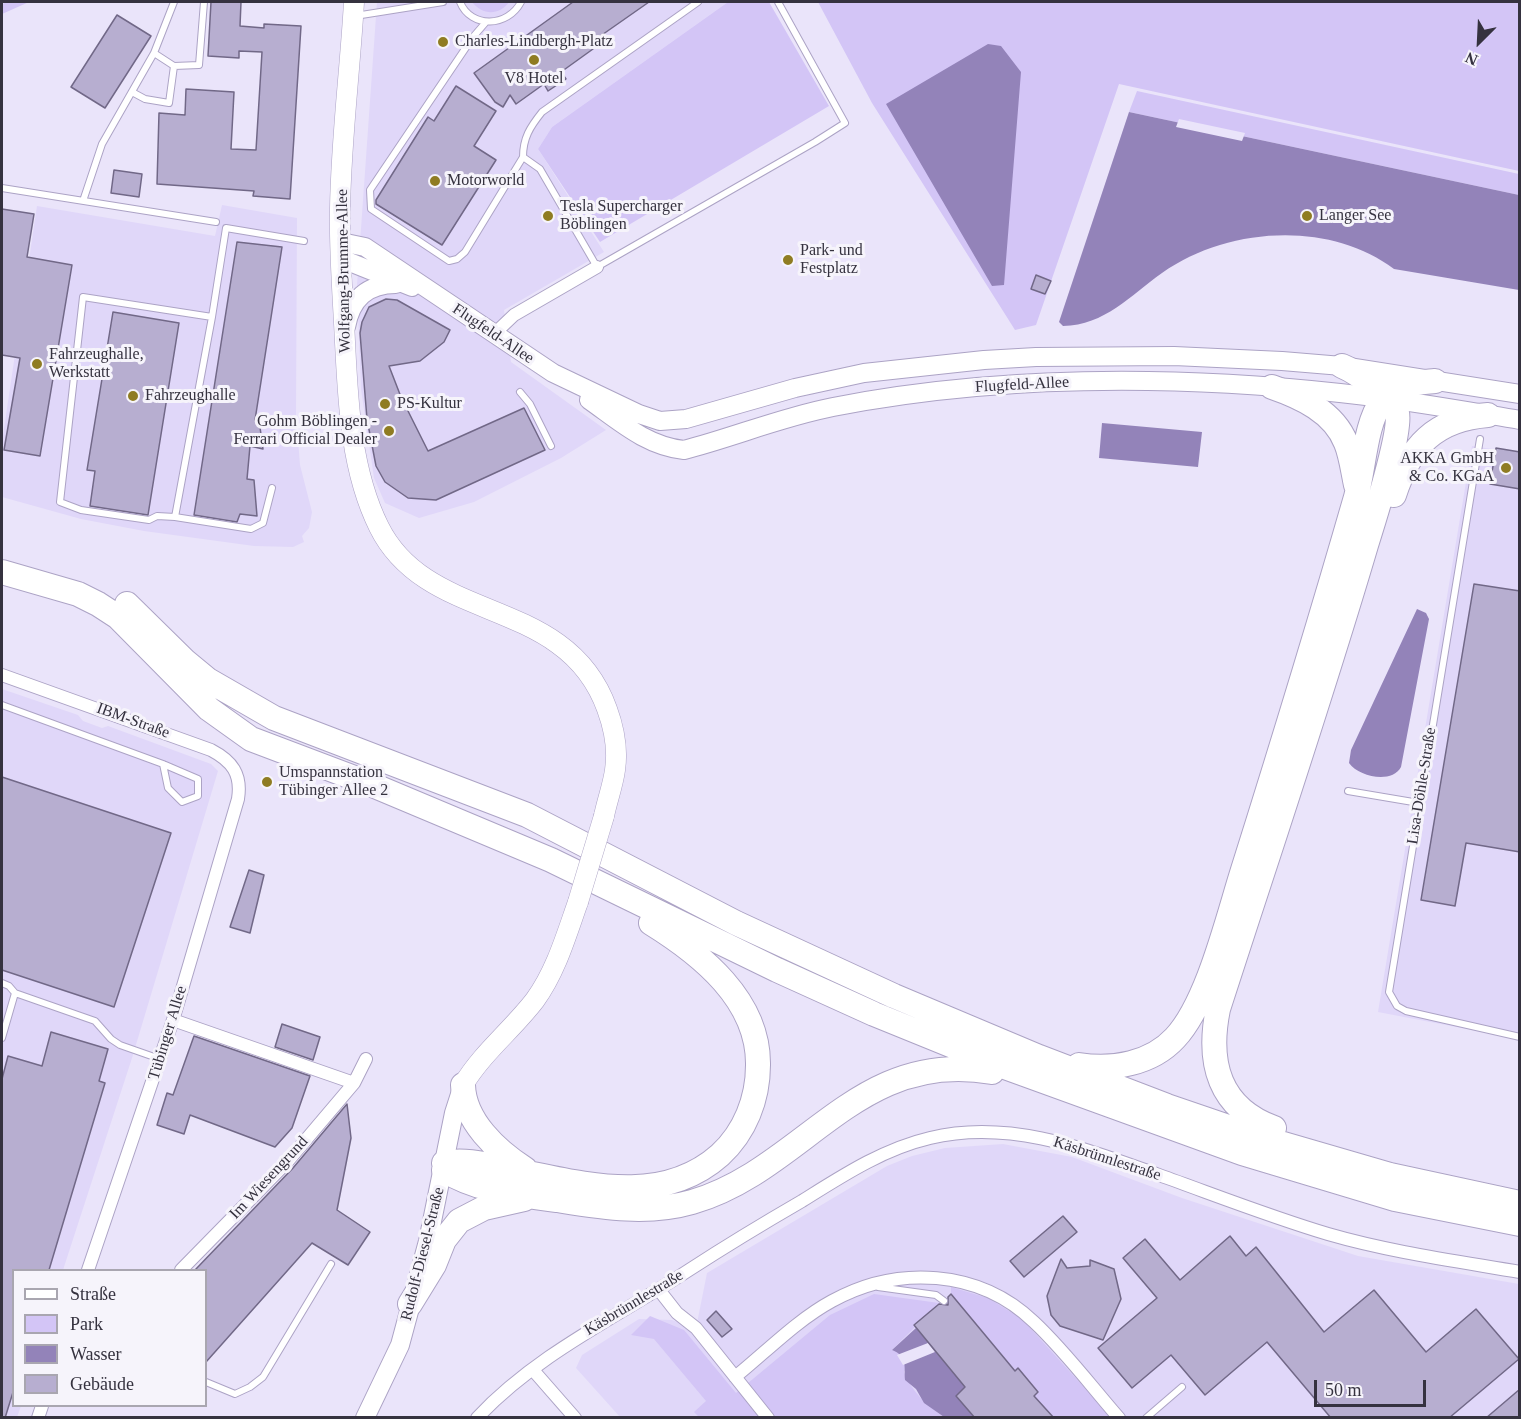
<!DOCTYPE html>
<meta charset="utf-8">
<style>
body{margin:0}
#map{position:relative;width:1521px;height:1419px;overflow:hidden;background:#eae4fa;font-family:Georgia,serif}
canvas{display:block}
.frame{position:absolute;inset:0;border:3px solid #35323f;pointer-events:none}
.legend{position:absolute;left:12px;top:1269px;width:195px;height:138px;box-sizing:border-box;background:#f6f4fb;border:2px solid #a9a6b0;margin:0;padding:8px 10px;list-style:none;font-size:18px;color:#35323f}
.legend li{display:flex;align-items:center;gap:12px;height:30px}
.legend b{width:30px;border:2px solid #a9a6b0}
.north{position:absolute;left:1449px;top:12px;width:60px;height:60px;-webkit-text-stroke:4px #f6f4fb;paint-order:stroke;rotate:204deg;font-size:16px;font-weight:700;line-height:24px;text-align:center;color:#35323f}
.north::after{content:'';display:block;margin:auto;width:21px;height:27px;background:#35323f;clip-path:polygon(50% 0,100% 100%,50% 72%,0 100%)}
.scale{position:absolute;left:1314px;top:1380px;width:112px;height:27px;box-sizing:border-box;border:3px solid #35323f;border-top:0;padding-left:8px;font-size:18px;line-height:21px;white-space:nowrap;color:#35323f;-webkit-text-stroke:4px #f6f4fb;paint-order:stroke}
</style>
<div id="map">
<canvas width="1521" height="1419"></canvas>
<div class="frame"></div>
<ul class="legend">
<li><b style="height:8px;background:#fff"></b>Straße</li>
<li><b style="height:16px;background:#d3c5f6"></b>Park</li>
<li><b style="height:16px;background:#9383b9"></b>Wasser</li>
<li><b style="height:16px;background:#b7aed0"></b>Gebäude</li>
</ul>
<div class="north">N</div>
<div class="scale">50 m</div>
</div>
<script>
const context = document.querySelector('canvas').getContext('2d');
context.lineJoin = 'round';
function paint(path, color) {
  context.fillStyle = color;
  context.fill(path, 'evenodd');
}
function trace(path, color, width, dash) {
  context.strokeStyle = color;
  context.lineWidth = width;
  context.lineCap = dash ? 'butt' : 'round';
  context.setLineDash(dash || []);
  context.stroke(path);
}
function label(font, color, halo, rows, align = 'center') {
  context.font = font + ' Georgia,serif';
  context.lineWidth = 6;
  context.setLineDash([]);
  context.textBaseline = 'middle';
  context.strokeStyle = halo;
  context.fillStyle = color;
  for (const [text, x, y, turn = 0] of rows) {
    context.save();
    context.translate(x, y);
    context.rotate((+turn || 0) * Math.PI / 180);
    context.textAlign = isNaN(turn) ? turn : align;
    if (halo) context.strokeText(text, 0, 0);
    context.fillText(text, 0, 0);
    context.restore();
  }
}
const built = new Path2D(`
 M377 2H728L552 127 538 149 604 252 504 310 511 362 606 430 561 458 474 502 419 518 385 503 374 478 361 389 357 285Z
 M222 205 297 218 296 414 300 465 312 512 309 528 302 536 304 542 293 547 254 546 144 531 81 519 2 497V442L37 206 215 236Z
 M1472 446 1519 453V1039L1378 1012Z
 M2 689 78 715 83 721 102 728 108 726 211 764 218 771 132 1058 63 1270H14V1406H21L17 1417 2 1418Z
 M1003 1144 1072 1157 1182 1198 1358 1256 1519 1284V1417H620L576 1368 582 1355 639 1319 672 1320 696 1328 707 1273 887 1166 912 1156 945 1148Z`);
const green = new Path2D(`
 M7 2H29L2 14V4Z
 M472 2H509C499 16 482 15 472 2Z
 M728 2H769L829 106 600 242 538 149 552 127Z
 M818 2H1519V171L1119 84 1036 325 1015 330 872 103Z
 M1137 91 1519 174V195L1129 112Z
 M951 1287 988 1298 1022 1319 1111 1417H1054L1034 1396 1038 1392 1018 1369 1015 1371 951 1294Z
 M874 1294 939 1303 892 1350 899 1352 907 1366 904 1372C912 1392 926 1405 944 1417H699L694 1412 706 1401 654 1339 631 1335 650 1316 684 1330 736 1393 830 1315Z`);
const water = new Path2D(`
 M988 44 1001 46 1021 72 1004 285 992 286 886 104Z
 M1129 112 1519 195V290L1394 269C1329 220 1227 227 1162 273 1130 296 1105 325 1063 326L1059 322Z
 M1102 423 1202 432 1198 467 1099 458Z
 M1417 609 1426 613 1429 619 1401 767C1392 784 1359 777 1349 763L1351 750Z
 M916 1328 992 1417H944L924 1403 916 1389 905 1380C904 1367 908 1356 892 1350Z`);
const pier = new Path2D(`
 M1179 119 1245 133 1242 141 1176 127Z
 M928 1343 935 1352 903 1365 897 1355Z`);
const building = new Path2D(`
 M211 2H241L240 26 264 28V24L301 26 290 199 253 196 254 191 157 184 159 113 185 115 186 89 234 92 231 149 256 150 262 52 239 51V58L208 56Z
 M573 2H649L589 44 593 49 561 72 566 79 548 91 544 84 516 104 510 95 503 107 495 102 474 73Z
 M117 15 151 36 105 108 71 87Z
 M456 86 496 111 474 146 496 160 442 245 376 204V200L428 117 434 121Z
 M114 170 142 174 139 197 111 193Z
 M2 209 34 214 27 257 72 265 40 456 4 450 20 358 2 355Z
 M237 242 282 247 255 420H259L263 449 250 446 247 479 254 480 257 516 240 514 237 522 194 515Z
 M1036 275 1051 281 1045 294 1031 289Z
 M386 299 397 300 450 330 444 342 420 361 389 366 401 397 428 451 524 408 545 450 436 500 408 498 385 482 376 466 367 419 360 333 362 322 369 307Z
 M113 312 179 323 148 515 90 506 95 471 87 470Z
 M1496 448 1520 452V489L1490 484Z
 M1474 584 1520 591V852L1466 843 1455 906 1421 900Z
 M2 777 171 833 114 1007 2 970Z
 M249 870 264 875 250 933 230 927Z
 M282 1024 320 1037 313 1060 275 1047Z
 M51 1032 108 1049 99 1081 105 1083 49 1270H14V1389L5 1418H2V1079L8 1056 42 1066Z
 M194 1036 310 1076 292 1128 275 1147 190 1115 184 1134 157 1125 167 1093 173 1095Z
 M347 1104 351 1138 337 1210 370 1232 348 1265 312 1243 206 1362V1270H195L293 1168Z
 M1063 1216 1077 1232 1024 1277 1010 1261Z
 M1230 1236 1246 1256 1256 1247 1324 1332 1374 1290 1426 1352 1476 1309 1519 1359 1449 1418H1331L1267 1342 1205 1395 1171 1355 1132 1388 1098 1348 1157 1298 1123 1258 1145 1239 1180 1280Z
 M1061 1259 1067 1268 1090 1266V1260L1114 1269 1121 1299 1103 1340 1060 1326 1051 1315 1047 1296Z
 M951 1294 1015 1371 1018 1368 1038 1392 1034 1396 1054 1418H975L956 1396 965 1387 914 1325 939 1304 948 1305V1297Z
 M716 1311 732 1329 722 1337 707 1320Z
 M1520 1389V1418H1486Z`);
const lane = new Path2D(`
 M460 2C471 29 508 27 521 2
 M355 16 443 2
 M486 22 473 37 370 190 371 209 449 261 457 259 465 252 523 157C523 138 530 127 542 112L698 2
 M174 66 199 65 204 2
 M132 92 145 99 169 103 174 66 154 53
 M523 157 540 169 597 267 815 142 845 123 778 2
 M2 188 216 222
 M83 201 102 144 154 53 174 2
 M212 317 175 517 157 516 149 520 81 510 60 502 83 297 212 317 226 228 304 241
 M520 392 530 404 551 446
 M1480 439 1389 992 1397 1006 1406 1011 1520 1037
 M175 517 251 529 263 523 272 488
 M2 705 163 764 198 779V796L182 802 168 788 163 764
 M1348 791 1419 803
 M2 983 9 986 15 993 2 1038
 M15 993 95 1021 111 1039 120 1045 160 1059
 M878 1287 936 1295 944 1301
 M206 1382 235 1394 250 1387 263 1377 331 1264
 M1146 1418 1182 1387`);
const street = new Path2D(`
 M493 335 514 315 597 267
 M2 675 211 750C232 761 242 774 238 799L173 1020 88 1270
 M173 1020 354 1083 287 1162 181 1270
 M354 1083 366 1059
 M659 1290 677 1313 696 1328 768 1418
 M533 1370 575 1418
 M735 1377C766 1352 797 1320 832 1301 897 1265 979 1269 1034 1322 1065 1351 1091 1386 1119 1418
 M38 1418 42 1406
 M477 1418C537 1354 617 1317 689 1270 726 1246 764 1223 802 1201 842 1176 883 1149 930 1138 1009 1119 1086 1149 1159 1175 1215 1195 1271 1217 1328 1234 1390 1252 1456 1261 1520 1272`);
const secondary = new Path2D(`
 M341 242 365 247 553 373 639 414 660 421 686 419 795 388 864 373 984 360 1036 357 1174 356 1282 361 1342 366 1520 394
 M342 259 412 287
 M346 327C351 299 367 284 396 284
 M589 400C619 421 646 446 684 450 734 437 782 417 833 407 998 375 1172 375 1340 393 1400 399 1460 410 1520 420
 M365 1418 400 1345 428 1241 454 1113 463 1085`);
const primary = new Path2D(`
 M354 2C350 71 341 140 340 209 339 253 343 298 345 342 348 403 351 471 379 527 428 626 566 594 607 709 614 728 618 750 615 770 613 785 607 801 604 816
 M463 1085C483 1052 512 1030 535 1000 556 971 566 936 578 902`);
const highway = new Path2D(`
 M1272 387C1301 397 1334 412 1346 443 1351 455 1353 471 1356 485
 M1394 495C1410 446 1435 419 1488 415
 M2 572 78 594 98 604 118 617 209 709 251 739 370 784 551 860 777 970 874 1014 1002 1066 1242 1153 1395 1199 1520 1224
 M127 604 185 661 208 680 274 718 527 815 736 923 894 996 1039 1057 1167 1106 1249 1134 1390 1175 1520 1203
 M1079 1065C1113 1070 1151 1064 1175 1038 1208 1003 1228 917 1243 870 1282 746 1320 622 1356 497 1364 469 1365 423 1382 401 1396 383 1414 383 1435 381
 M463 1085C464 1121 497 1151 525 1169
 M1274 1128C1219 1108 1207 1063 1218 1009 1268 854 1320 701 1366 545 1373 523 1402 430 1397 413 1392 398 1357 372 1342 366
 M444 1163C464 1159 484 1164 503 1168 575 1181 658 1210 720 1155 745 1132 758 1099 758 1065 759 1000 701 954 651 923
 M444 1170C476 1191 519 1195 557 1200 601 1207 647 1215 692 1202 805 1169 857 1048 992 1072
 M410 1304 434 1265 444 1240 459 1221 484 1208 524 1199`);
const primaryBridge = new Path2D(`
 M578 902 604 816`);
const markers = [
 [443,42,6,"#8f7c22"],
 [534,60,6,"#8f7c22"],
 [435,181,6,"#8f7c22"],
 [548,216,6,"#8f7c22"],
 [1307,216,6,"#8f7c22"],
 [788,260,6,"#8f7c22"],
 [37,364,6,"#8f7c22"],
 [133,396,6,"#8f7c22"],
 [385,404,6,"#8f7c22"],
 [389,431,6,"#8f7c22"],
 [1506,468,6,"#8f7c22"],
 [267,782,6,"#8f7c22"]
];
const poiNames = [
 ["Charles-Lindbergh-Platz",455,42],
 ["V8 Hotel",534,79,"center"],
 ["Motorworld",447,181],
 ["Tesla Supercharger",560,207],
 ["Böblingen",560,225],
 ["Langer See",1319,216],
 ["Park- und",800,251],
 ["Festplatz",800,269],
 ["Fahrzeughalle,",49,355],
 ["Werkstatt",49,373],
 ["Fahrzeughalle",145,396],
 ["PS-Kultur",397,404],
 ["Gohm Böblingen -",377,422,"right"],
 ["Ferrari Official Dealer",377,440,"right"],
 ["AKKA GmbH",1494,459,"right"],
 ["& Co. KGaA",1494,477,"right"],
 ["Umspannstation",279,773],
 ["Tübinger Allee 2",279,791]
];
const streetNames = [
 ["Wolfgang-Brumme-Allee",344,271,-91],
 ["Flugfeld-Allee",493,334,34],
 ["Flugfeld-Allee",1022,385,-3],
 ["IBM-Straße",133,721,20],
 ["Lisa-Döhle-Straße",1422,786,-81],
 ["Tübinger Allee",168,1033,-73],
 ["Käsbrünnlestraße",1107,1159,18],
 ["Im Wiesengrund",269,1178,-47],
 ["Rudolf-Diesel-Straße",423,1254,-76],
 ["Käsbrünnlestraße",634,1303,-31]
];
paint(built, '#e0d7f9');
paint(green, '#d3c5f6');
paint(water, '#9383b9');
paint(pier, '#eae4fa');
paint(building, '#b7aed0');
trace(building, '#716887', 1.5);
trace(lane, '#aca3c5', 8);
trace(street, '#aca3c5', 14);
trace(secondary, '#aca3c5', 20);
trace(primary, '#aca3c5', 21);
trace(highway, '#aca3c5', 26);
trace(lane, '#fff', 6);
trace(street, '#fff', 12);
trace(secondary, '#fff', 18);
trace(primary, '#fff', 20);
trace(highway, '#fff', 24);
trace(primaryBridge, '#aca3c5', 21, []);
trace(primaryBridge, '#fff', 20);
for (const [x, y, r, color] of markers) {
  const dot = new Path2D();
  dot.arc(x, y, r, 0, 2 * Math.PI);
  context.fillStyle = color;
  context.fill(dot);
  trace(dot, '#f6f4fb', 2);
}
label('16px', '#35323f', '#f6f4fb', poiNames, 'left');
label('16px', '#35323f', '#f6f4fb', streetNames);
</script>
